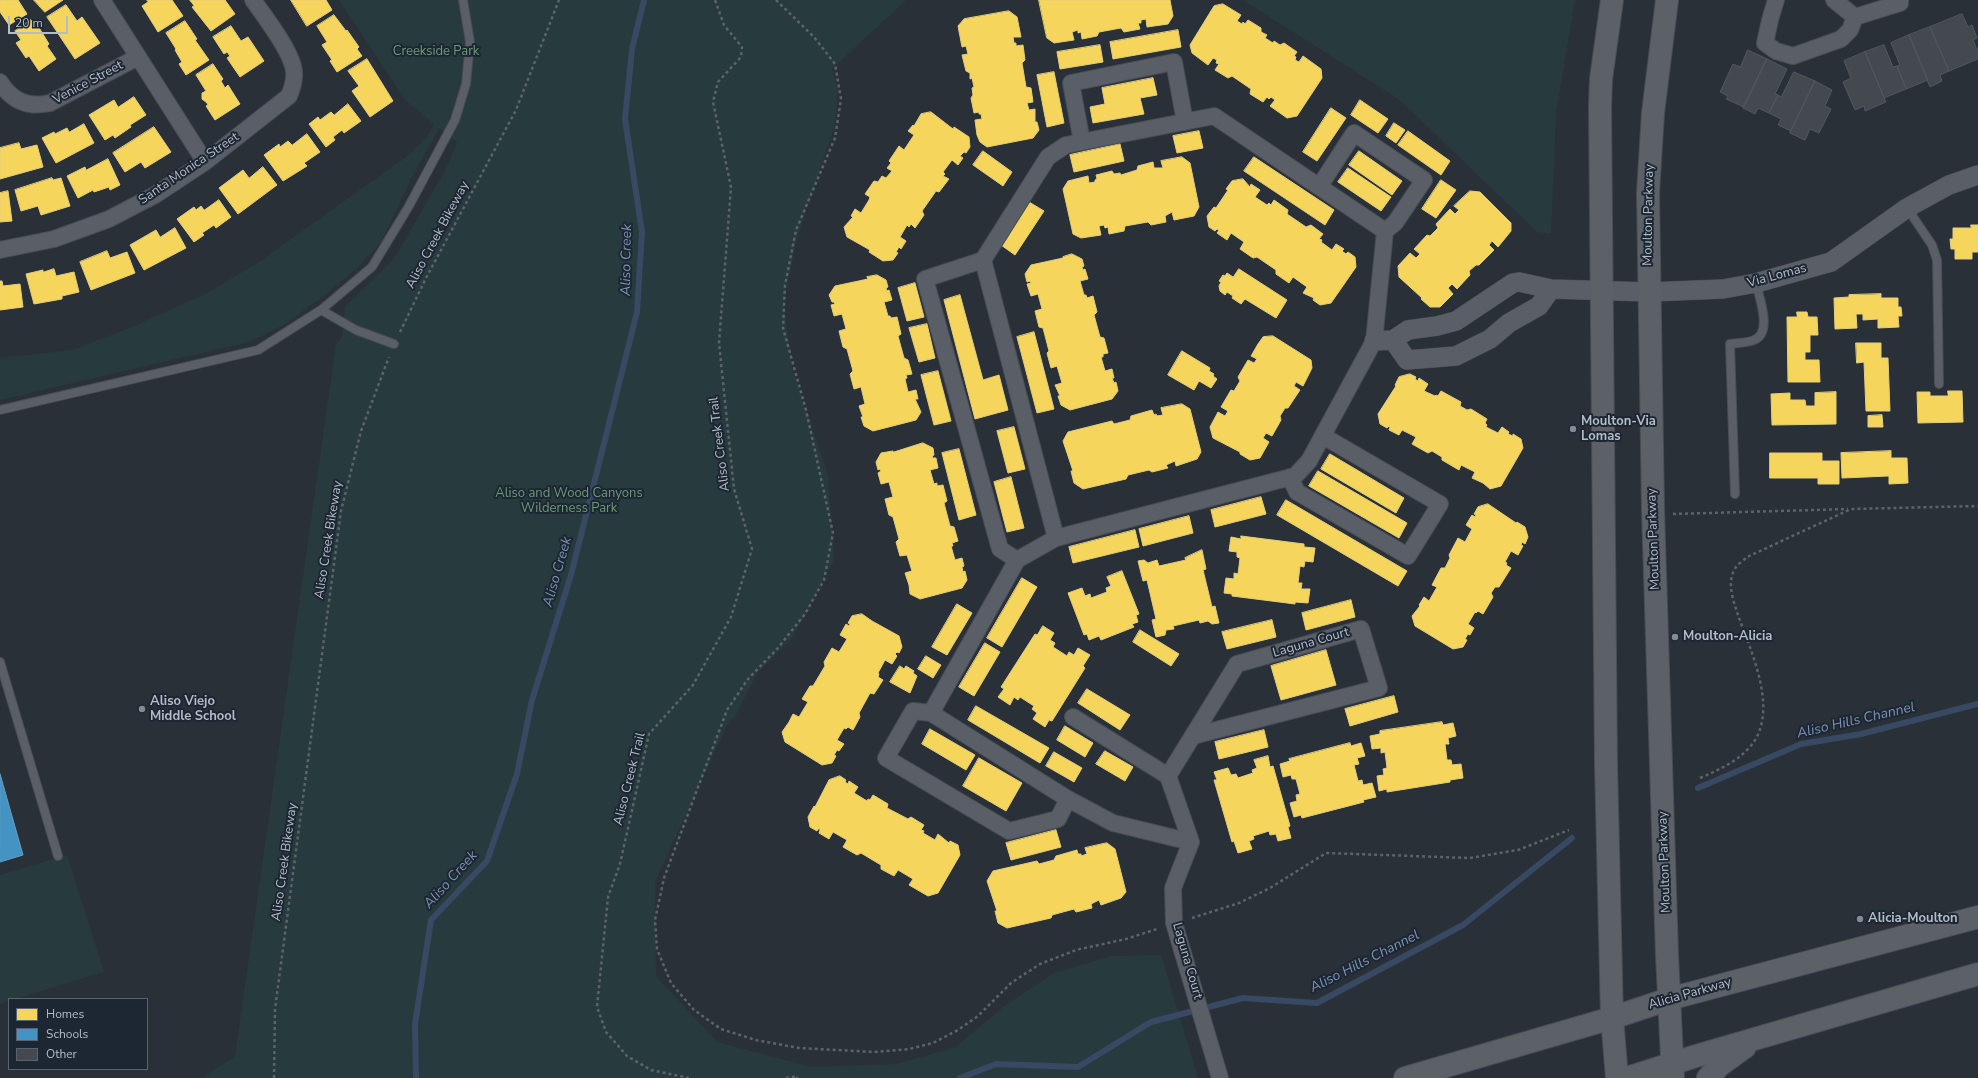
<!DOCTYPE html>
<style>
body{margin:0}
#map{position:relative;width:1978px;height:1078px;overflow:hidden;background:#2a3038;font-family:"Nunito Sans",sans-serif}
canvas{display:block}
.legend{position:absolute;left:8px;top:998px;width:140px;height:72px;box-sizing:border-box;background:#1d2633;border:1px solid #59626f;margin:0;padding:5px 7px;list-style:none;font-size:12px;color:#b4bcc9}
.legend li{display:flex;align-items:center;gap:8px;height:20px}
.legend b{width:20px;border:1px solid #59626f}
.scale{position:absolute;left:8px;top:16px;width:60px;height:18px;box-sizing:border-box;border:2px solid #b4bcc9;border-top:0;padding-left:5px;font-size:12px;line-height:14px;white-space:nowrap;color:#b4bcc9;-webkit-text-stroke:3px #1d2633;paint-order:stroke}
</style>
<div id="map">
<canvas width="1978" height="1078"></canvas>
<ul class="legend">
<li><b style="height:11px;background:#f6d55c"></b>Homes</li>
<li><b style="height:11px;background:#4393c3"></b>Schools</li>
<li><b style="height:11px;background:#444950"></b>Other</li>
</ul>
<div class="scale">20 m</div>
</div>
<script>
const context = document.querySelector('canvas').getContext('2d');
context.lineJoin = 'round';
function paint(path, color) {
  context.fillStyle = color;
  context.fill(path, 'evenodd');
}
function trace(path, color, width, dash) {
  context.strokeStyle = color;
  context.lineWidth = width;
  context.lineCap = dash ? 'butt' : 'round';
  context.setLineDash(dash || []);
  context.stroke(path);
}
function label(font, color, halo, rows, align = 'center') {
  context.font = font + ' "Nunito Sans",sans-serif';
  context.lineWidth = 4;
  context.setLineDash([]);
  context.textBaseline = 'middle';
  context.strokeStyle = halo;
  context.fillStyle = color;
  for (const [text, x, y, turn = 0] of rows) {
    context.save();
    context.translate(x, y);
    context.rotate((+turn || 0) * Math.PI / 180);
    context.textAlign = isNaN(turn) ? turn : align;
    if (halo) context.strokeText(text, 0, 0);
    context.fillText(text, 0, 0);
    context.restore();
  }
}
const green = new Path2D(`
 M339 0H906L832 69 838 91 835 125 796 241 784 304 792 368 828 475 834 560 793 637 757 673 735 717 729 721 655 882 656 976 717 1042 812 1067 896 1064 956 1047 1003 1007 1054 973 1112 956 1161 955 1198 1078H202L235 1056 336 344 342 337 345 307 394 259 446 169 457 142 439 128 414 173 381 242 357 268 330 291 284 325 249 342 0 400V358L72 350 132 327 207 293 259 262 406 157 428 136 434 124 406 101Z
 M1243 0H1575L1556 114 1551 234 1537 232 1400 100Z
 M67 855 104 972 15 999H9V1001L0 1004V875Z`);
const homes = new Path2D(`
 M0 0H18L27 14 9 25 0 12Z
 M34 0H63L45 12Z
 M147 0H172L183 16 158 32 142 6 148 2Z
 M190 0H225L235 14 211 31 192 7 194 6Z
 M291 0H326L332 10 307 26Z
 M1039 0H1170L1173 16 1168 24 1147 27 1146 19 1141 20V23H1138L1140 29 1124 32 1121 28 1099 32 1097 36 1082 39 1081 32 1078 33V30L1072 32 1074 40 1054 43 1047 38Z
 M1223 4 1241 15 1237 21 1242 24 1243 22 1245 24 1248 20 1261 28V32L1267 35 1265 38 1273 43 1274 41 1280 45 1284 43 1297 52 1294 56 1296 57 1295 60 1299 62 1303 56 1321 69 1322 78 1297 116 1287 118 1270 106 1275 100 1271 97 1269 99 1267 97 1263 102 1250 94 1251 89 1232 76 1228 78 1215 70 1219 64 1216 63 1217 60 1213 58 1208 65 1192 53 1190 45 1214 6Z
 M66 5 77 21 82 17 100 43 75 59 47 17Z
 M1009 11 1017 17 1021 37H1013L1014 43H1016V46L1023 45 1025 60 1022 63 1026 87 1031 88 1033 102 1027 103 1029 110 1035 109V122H1037L1039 130 1033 138 987 147 980 142 977 135 975 120 982 119 981 114H979V112L974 113 971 98 973 95 972 88 974 87 972 78 970 79V73L966 71 962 55 968 54 966 46 962 47 958 26 964 19Z
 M334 15 346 31 347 30 359 47 357 49 362 56 337 72 330 61 332 60 322 45 327 42 317 26Z
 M31 20 36 27 38 26 49 44 47 46 56 59 39 71 29 56 26 58 16 43 21 40 15 31Z
 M185 21 197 39 195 40 209 60 186 75 179 64 182 62 175 50 176 49 166 33Z
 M231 26 241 41 248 37 264 61 240 77 227 58 230 56 227 52 224 54 213 37Z
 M1178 30 1181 47 1113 59 1110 42Z
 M1100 45 1103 62 1060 69 1057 52Z
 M367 59 393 101 370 117 352 91 359 86 348 71Z
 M213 64 223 79 221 81 225 88 228 85 240 104 215 120 206 106 208 105 207 103 202 99V93L206 91 196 75Z
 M1054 72 1064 123 1047 127 1037 75Z
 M1153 78 1157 95 1140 98 1144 114 1093 123 1090 107 1105 104 1102 88Z
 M134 97 146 115 130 125 131 127 115 138 113 135 105 140 89 115 114 100 118 107Z
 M1360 100 1388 119 1378 133 1351 115Z
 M348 104 361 121 344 133 342 130 333 137 335 140 326 147 309 124 318 117 320 120 331 112 334 115Z
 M1331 108 1346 118 1317 161 1303 152Z
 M931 112 953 129 954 127 969 137 970 147 966 153 964 152 960 156 963 158 958 165 952 160 943 172 945 174 943 176 949 179 939 192 936 191 922 211 924 215 915 228 911 224 909 227 907 225 900 237 906 241 901 249 899 247 896 252 898 253 893 260 883 261 869 252 870 250 847 237 844 227 853 217 851 216 855 209 861 213 869 200 870 197 865 194 874 181 878 182 882 176 886 178 892 171 887 168 891 163 889 161 899 146 904 150 914 135 908 131 913 125 914 126 921 114Z
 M1394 123 1405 130 1396 143 1386 136Z
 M84 124 94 143 56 163 42 138 54 132 55 134 67 128 69 132Z
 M154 127 171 152 145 168 141 162 125 172 113 153Z
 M1199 131 1203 148 1177 153 1173 136Z
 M1408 131 1450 161 1441 175 1398 145Z
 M307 134 320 152 304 163 307 166 283 181 264 155 279 144 280 147 288 141 292 145Z
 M19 143 21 149 37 145 43 167 0 179V148Z
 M1120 144 1124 161 1074 172 1070 155Z
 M983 151 1012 172 1003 186 973 165Z
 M1359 151 1402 181 1392 195 1349 165Z
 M1182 157 1190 163 1199 207 1194 216 1174 220 1172 212 1165 216 1166 222 1151 225 1148 222 1125 226 1124 231 1109 234 1108 227 1105 228 1104 225 1099 226 1101 235 1081 238 1073 234 1063 189 1068 181 1088 176 1089 183 1095 182V180L1097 179 1096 175 1112 171 1114 174 1120 173 1121 175 1137 170 1138 166 1153 162 1154 168H1163L1161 161Z
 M1254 157 1334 210 1325 225 1244 171Z
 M108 159 120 185 110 190 109 187 94 192 93 190 78 198 67 176 85 167 86 170Z
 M263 167 277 185 238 214 219 188 243 170 249 178Z
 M1348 168 1391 197 1381 211 1338 182Z
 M52 178 53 180 61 178 70 206 41 215 38 206 21 211 15 190Z
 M1243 179 1250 187 1251 184 1260 190 1255 197 1267 205 1269 203 1271 205 1274 200 1288 210 1287 214 1306 227 1311 225 1323 234 1319 239 1322 240 1321 242 1332 250 1336 244 1344 249 1342 251 1346 254 1348 252 1355 257 1356 267 1331 303 1320 305 1313 300 1314 298 1303 293 1307 287 1293 277 1289 283 1276 274V270L1257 257 1253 258 1240 249 1244 242 1231 233 1227 240 1217 233 1219 230 1217 229 1215 231 1209 227 1207 216 1214 207 1216 208 1228 190 1226 189 1232 181Z
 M1441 180 1456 190 1436 218 1422 209Z
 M8 191 12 221 0 222V193Z
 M1470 191 1480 192 1511 223V231L1498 247 1492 241 1489 245 1494 250 1479 265H1476L1469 271 1470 275 1457 289 1452 284 1448 288 1453 294 1440 307H1430L1421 299 1422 298 1399 277 1398 266 1410 253 1416 258 1420 254 1414 249 1427 235 1430 236 1438 228 1436 224 1450 209 1455 214 1459 210 1454 206Z
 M219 200 231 217 216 228 214 225 202 233 204 235 194 242 177 219 194 207 196 210 201 206 204 210Z
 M1029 202 1044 211 1015 255 1001 245Z
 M1971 225H1978V252H1972V259H1955V249H1951L1950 239H1953V228H1971Z
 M175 228 186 248 144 270 130 245 156 230 160 237Z
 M107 251 110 258 127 252 135 273 91 290 80 262Z
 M1072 254 1082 259 1084 266 1082 267 1083 270 1085 269 1088 279 1080 281 1084 295H1086L1087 298 1093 296 1097 312 1094 315 1100 337 1104 338 1108 353 1103 354V357H1101L1105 371 1112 369 1114 378H1112L1114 383 1116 382 1118 391 1112 399 1070 410 1061 405 1058 396H1060L1055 385 1062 383 1057 366 1051 368 1047 353 1049 351 1043 328 1039 327 1035 311 1042 309 1038 294 1031 296 1027 284 1031 283 1030 281 1027 282 1025 274 1031 265 1063 258V257Z
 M54 269 56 276 74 272 79 292 62 296V299L34 304 26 274 43 270V272Z
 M1239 269 1287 300 1276 318 1245 299 1241 304 1232 298 1233 296 1227 292 1225 295 1220 291 1219 286 1221 282 1219 281 1223 275 1225 276 1227 273 1233 277Z
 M877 275 886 280 888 287 886 288 887 291 889 290 892 300 884 302 888 316H890L891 318 897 317 901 334 898 336 904 358 908 360 912 374 906 375 907 378 905 379 908 392 916 390 918 399H915L921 412 916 420 873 431 864 426 861 417H863L859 406 865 404 861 387 854 389 850 374 853 371 847 349 843 347 839 331 846 329 842 314 834 316 831 305 835 304 834 302H832L829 295 835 286 868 279 867 277Z
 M0 281H2L3 286 20 284 23 307 0 310Z
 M915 283 924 317 907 321 898 288Z
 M1881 294V298H1898V307H1901L1902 316H1898L1899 327 1878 328V319L1863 320V314H1856L1857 328 1835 329 1834 298 1849 297V295Z
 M960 295 983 380 999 375 1008 410 975 419 944 300Z
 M1797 312H1807L1808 317H1817L1818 335H1810V352H1805V360H1819L1820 382H1788L1787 317H1797Z
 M927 324 935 358 919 362 909 328Z
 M1034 332 1054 409 1037 413 1017 337Z
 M1273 336 1311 360 1312 368 1303 386 1296 382 1294 386 1300 390 1288 408H1285L1280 416 1281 420 1272 436 1266 433 1263 438 1269 442 1260 458 1250 460 1240 454V452L1213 438 1210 427 1218 412 1225 416 1228 411 1221 407 1231 390 1234 391 1240 381 1238 377 1248 360 1254 363 1257 359 1251 356 1258 344 1263 337Z
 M1856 343H1881V358H1888L1890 411H1866L1864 362 1857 363Z
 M1182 351 1210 368 1209 371 1214 374 1213 376 1217 379 1211 388 1199 381 1194 390 1168 375Z
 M938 371 951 421 934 425 921 375Z
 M1410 374 1416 377 1415 379 1418 381 1419 378 1428 384 1424 391 1435 396 1436 395 1438 396 1441 391 1461 402 1460 406 1467 410 1471 409 1487 419 1485 423 1487 425 1486 427 1498 433 1502 427 1509 432 1508 434 1513 436V434L1521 439 1523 448 1501 486 1490 489 1483 483 1472 478 1475 472 1461 465 1459 470 1442 460V457L1432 451 1428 453 1412 444 1416 437 1402 430 1399 435 1389 430 1390 427 1389 426 1387 428 1380 424 1378 414 1396 386 1395 385 1399 377Z
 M1948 391H1962L1963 422 1918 423 1917 392H1930V396H1948Z
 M1836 392V424L1772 425 1771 394 1790 393V400H1805L1806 406H1815V393Z
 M1182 404 1190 409 1201 452 1197 459 1176 466 1175 461 1166 465 1168 468 1152 472 1149 470 1128 475 1126 479 1083 489 1074 483 1071 471H1073L1063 441 1068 432 1112 421 1114 424 1130 420 1131 416 1152 410 1154 415 1156 414 1157 416 1163 415 1161 408Z
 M1882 415 1883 427H1868V416Z
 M1014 427 1025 469 1008 473 997 431Z
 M923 443 933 448 934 455 932 456 933 458H936L938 468 930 470 934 484 937 483V486L943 485 947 501 944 503 950 526 954 527 958 541 952 543 953 546H951L955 560 962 558 964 566 962 567 963 572 965 571 967 580 962 588 920 599 910 594 909 585 905 573 912 571 907 555 900 556 896 542 899 539 893 517 889 515 885 499 893 497 889 482 881 484 878 473 881 471 880 469 878 470 876 462 881 453 893 451V452Z
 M959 449 976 515 959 520 942 453Z
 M1891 451V458H1907L1908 483 1889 484V476L1842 478 1841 453Z
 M1770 453H1822V461H1839V484H1818V478H1770Z
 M1330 454 1404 498 1396 513 1321 469Z
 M1318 471 1407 523 1399 538 1309 486Z
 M1011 477 1024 528 1007 532 994 482Z
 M1261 497 1266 514 1215 527 1211 510Z
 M1286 500 1407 571 1398 586 1277 515Z
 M1488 504 1516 523 1517 522 1525 527 1528 537 1525 544 1522 542 1521 545 1523 546 1518 555 1511 551 1505 562 1507 563 1506 565 1511 568 1499 587H1495L1491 593 1493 597 1483 614 1478 611 1476 613 1475 612 1468 624 1474 628 1470 635 1468 634 1465 639 1467 640 1463 647 1453 649 1415 626 1412 616 1420 606 1419 605 1424 597 1429 601 1437 587 1432 585 1441 568H1445L1450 558 1449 555 1458 538 1465 542 1472 529 1466 525 1472 515 1475 517 1476 515 1474 514 1478 507Z
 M1189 516 1193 533 1143 546 1139 529Z
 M1135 530 1139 547 1073 563 1069 547Z
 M1241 536 1304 544V547L1315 548 1313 562 1305 561 1304 567 1300 566 1298 583H1302L1301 589H1310L1308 603 1295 602V604L1232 596V594L1224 593 1226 578 1234 579V573L1238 574 1240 558 1237 557V552L1229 551 1231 537 1241 539Z
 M1202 550 1206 569 1203 570 1212 607 1215 606 1219 623 1212 624 1208 621 1200 623 1199 620 1173 626 1174 629 1166 630 1165 635 1156 637 1152 620 1156 619 1147 580 1143 581 1138 561 1144 560 1148 563 1157 560 1159 566 1186 560 1185 558Z
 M1122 571 1139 614 1136 615 1138 622 1132 624 1134 627 1101 640 1099 636 1089 640 1087 634 1084 635 1068 593 1082 588 1085 596 1090 594 1091 598 1107 592 1106 588 1111 586 1107 577Z
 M1022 578 1037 587 1002 647 987 638Z
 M1351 600 1355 617 1306 630 1302 613Z
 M957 604 972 613 947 655 932 647Z
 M862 614 872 621 899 636 902 647 899 653 897 652 895 654 897 656 892 664 885 660 878 673 879 674 878 677 883 680 874 694 870 693 859 713 860 717 853 730 848 727 846 729 844 728 837 740 844 744 839 751 837 750 834 755 836 756 832 763 822 765 785 742 782 732 789 722 793 714 799 717 808 702 802 699 810 686H813L825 666 824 662 832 648 839 652 847 639 840 635 846 624 849 626 850 624 848 623 852 616Z
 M1272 620 1276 637 1227 649 1222 632Z
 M1043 626 1054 633 1050 640 1055 643 1053 647 1067 656 1069 652 1074 655 1078 648 1090 655 1083 666 1085 668 1052 721 1049 720 1045 727 1033 719 1037 713 1032 709 1034 706 1020 697 1018 700 1014 697 1010 705 998 697 1004 689 1001 687 1035 634 1037 635Z
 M1140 630 1179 654 1171 666 1133 642Z
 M985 643 1000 652 974 696 959 687Z
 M1326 650 1336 685 1281 700 1271 666Z
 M926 656 941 665 933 678 918 669Z
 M900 666 904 669 906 666 914 671 913 673 917 676 910 693 890 682Z
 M1087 689 1130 715 1120 730 1078 703Z
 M1394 696 1398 712 1350 726 1345 709Z
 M976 706 1049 748 1040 763 968 720Z
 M1442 722 1443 725 1453 723 1456 736 1448 738 1449 744H1445L1447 760H1451L1452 765 1461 764 1463 778 1450 780V782L1387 792V789L1379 791 1377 776 1384 775 1383 769 1387 768 1385 752 1381 753V748L1372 749 1370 736 1380 734V731Z
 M1065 726 1093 743 1085 757 1057 740Z
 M930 729 975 755 966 770 922 744Z
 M1264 730 1268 747 1219 759 1215 742Z
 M1350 743 1351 746 1361 743 1365 756 1357 758 1359 764 1354 765 1358 781 1362 780 1363 785 1372 783 1376 797 1363 800 1364 802 1302 818 1301 815 1294 817 1290 803 1297 801 1296 795 1300 794 1296 779H1292L1291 775 1283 777 1280 764 1290 761 1289 759Z
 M1105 751 1133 767 1125 781 1096 764Z
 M1054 752 1082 768 1074 782 1046 766Z
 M1268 756 1270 767 1273 766 1290 826 1288 827 1291 838 1278 841 1276 834 1270 835 1269 831 1253 836 1254 839 1249 841 1252 849 1238 853 1234 841 1232 842 1214 780H1217L1214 772 1228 768 1231 775 1236 774 1238 778 1253 773 1252 770 1257 768 1254 760Z
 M979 758 1022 783 1006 811 963 786Z
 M840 776 846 780 845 782 848 784 849 781 858 787 854 793 867 801 868 799 870 800 873 795 888 804 887 808 908 819 911 817 924 825 921 830 924 831 923 833 935 840 938 834 949 843 950 841 958 845 960 855 938 893 928 896 909 885 913 879 898 870 894 876 881 869V865L861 853 857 855 843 847 847 840 833 832 829 839 819 833 820 830 819 828 817 831 810 827 808 817 814 806 815 807 829 780Z
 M1056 830 1061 847 1011 860 1006 843Z
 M1107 843 1115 849 1126 892 1121 898 1101 905 1099 900 1091 904 1092 908 1076 912 1074 909 1052 915 1051 918 1007 928 998 923 995 911H997L987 881 993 871 1037 861 1039 864 1054 860 1056 856 1077 850 1078 854H1081V856L1087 854 1085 848Z`);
const schools = new Path2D(`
 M0 774 23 855 0 862Z`);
const stream = new Path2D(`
 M1698 788 1801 744 1861 734 1978 704
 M416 1078 415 1024 431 920 487 861 517 774 532 700 571 575 637 312 642 232 625 119 632 49 644 0
 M960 1078 996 1064 1078 1067 1151 1022 1243 998 1317 1003 1463 925 1572 838`);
const building = new Path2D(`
 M1962 14 1968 27 1972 25 1977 38 1973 40 1978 52V59L1949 71 1930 27Z
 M1930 27 1949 71 1940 75 1942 81 1930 87 1909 35Z
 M1909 35 1928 80 1906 89 1897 66 1900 65 1891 43Z
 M1884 45 1893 67 1897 66 1906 89 1884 98 1865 52Z
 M1748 50 1767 59 1744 107 1726 99 1728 96 1720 92 1733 64 1740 67Z
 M1865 52 1886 102 1865 111 1864 106 1855 110 1843 82 1851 78 1844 61Z
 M1767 59 1787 69 1775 94 1778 95 1769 113 1758 108 1755 114 1743 108Z
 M1794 72 1815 81 1791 131 1778 125 1781 119 1769 113 1778 95 1781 97Z
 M1815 81 1832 90 1825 106 1831 109 1819 133 1810 129 1805 140 1790 133Z`);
const path = new Path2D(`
 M776 0 814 37 835 64 841 99 835 138 796 230 785 285 783 328 806 410 833 533 824 580 805 614 777 649 748 679 727 710 664 878 655 920 657 949 671 983 694 1010 721 1029 756 1040 799 1048 874 1052 909 1049 933 1043 958 1030 978 1016 1011 983 1040 964 1076 950 1126 939 1157 929
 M400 332 426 278 516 110 559 0
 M1673 514 1848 509
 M1700 778C1718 770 1735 763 1749 748 1781 713 1751 652 1738 615 1733 600 1726 581 1736 567 1738 564 1744 560 1747 557L1851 509 1978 506
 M1192 918 1239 903 1270 888 1326 853 1470 858 1518 850 1569 830
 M274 1078 275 1009 341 511 361 431 389 357
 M689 1078 651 1070 627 1056 606 1032 597 1007 608 897 620 864 649 734 693 685 731 617 752 549 734 489 719 343 731 187 713 102 718 82 741 57 742 47 724 25 715 0
 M786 1078 797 1076V1078`);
const service = new Path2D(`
 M1907 208 1932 245 1937 260 1939 384
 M321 310 356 330 394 344
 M0 410 258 350 321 310 372 267 409 206 455 120 466 84 470 42 463 0
 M1735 494 1730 344C1737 343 1747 343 1754 340 1773 333 1759 297 1756 283
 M0 662 58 856`);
const minor = new Path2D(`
 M102 0 205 162
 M1776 0 1770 20 1765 43 1776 51 1793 56 1841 39 1850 30 1855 17
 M1834 0 1855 17
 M1855 17 1900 3V0
 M0 82C12 101 28 108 50 103L138 57
 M1214 116 1385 231 1374 341 1309 461 1295 476 1056 538 1017 560 1000 549 925 279 983 260 1048 157 1066 145Z
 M1082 142 1071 83 1174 62 1185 122
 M1319 187 1354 133 1424 180 1395 223 1385 231
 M0 250 54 239 109 219 155 195 205 162 289 96C292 89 295 81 294 72 293 53 265 17 253 0
 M983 260 1056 538
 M1290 477 1297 492 1408 556 1440 504 1323 436
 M1017 560 931 713 913 711 886 758 1009 831 1058 819 1068 799
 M931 713 1068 799 1113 823 1191 842
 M1073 717 1168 776
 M1193 736 1379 688 1361 629 1237 664 1168 776 1191 842 1173 888 1174 923 1220 1078`);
const tertiary = new Path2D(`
 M1393 340 1407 360 1456 356 1490 339 1509 323 1539 306 1551 289
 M1374 341 1393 340 1408 330 1437 326 1456 321 1513 283 1519 282 1551 289 1649 292 1723 289 1756 283 1831 262 1907 208 1949 185 1978 175`);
const primary = new Path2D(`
 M1612 0 1601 79 1600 107 1606 764 1612 1018 1617 1078
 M1667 0 1653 113 1648 193 1653 510 1667 955 1673 1078
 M1405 1078 1612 1018 1669 999 1978 917
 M1627 1078 1696 1056 1978 974
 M1708 1078 1720 1065 1745 1047`);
const markers = [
 [1573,429,4,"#848b96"],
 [1675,637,4,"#848b96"],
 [142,709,4,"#848b96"],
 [1860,919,4,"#848b96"]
];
const parkNames = [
 ["Creekside Park",436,52],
 ["Aliso and Wood Canyons",569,494],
 ["Wilderness Park",569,509]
];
const streetNames = [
 ["Venice Street",88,83,-28],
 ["Santa Monica Street",189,169,-34],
 ["Moulton Parkway",1649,215,-89],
 ["Aliso Creek Bikeway",438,235,-62],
 ["Via Lomas",1777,276,-15],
 ["Aliso Creek Trail",720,444,-97],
 ["Moulton Parkway",1654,539,-92],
 ["Aliso Creek Bikeway",329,540,-81],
 ["Laguna Court",1311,643,-16],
 ["Aliso Creek Trail",630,779,-76],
 ["Aliso Creek Bikeway",285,862,-82],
 ["Moulton Parkway",1665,862,-92],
 ["Laguna Court",1187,961,74],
 ["Alicia Parkway",1690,994,-16]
];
const poiNames = [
 ["Moulton-Via",1581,422],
 ["Lomas",1581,437],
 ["Moulton-Alicia",1683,637],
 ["Aliso Viejo",150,702],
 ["Middle School",150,717],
 ["Alicia-Moulton",1868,919]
];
const waterNames = [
 ["Aliso Creek",627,260,-89],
 ["Aliso Creek",558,572,-74],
 ["Aliso Hills Channel",1856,721,-13],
 ["Aliso Creek",451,880,-48],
 ["Aliso Hills Channel",1365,962,-27]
];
paint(green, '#273a3e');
paint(homes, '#f6d55c');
trace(homes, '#e2ce7d', 1);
paint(schools, '#4393c3');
trace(schools, '#659fc5', 1);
trace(stream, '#384963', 6);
paint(building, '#444950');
trace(building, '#52575f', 1);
trace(service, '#484c53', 10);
trace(minor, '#484c53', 18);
trace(tertiary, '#484c53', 20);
trace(primary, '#484c55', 24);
trace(path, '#5d636a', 2.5, [3, 3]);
trace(service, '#5a5e66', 8);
trace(minor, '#5a5e66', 16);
trace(tertiary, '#5a5e66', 19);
trace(primary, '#5c6168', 22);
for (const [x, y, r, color] of markers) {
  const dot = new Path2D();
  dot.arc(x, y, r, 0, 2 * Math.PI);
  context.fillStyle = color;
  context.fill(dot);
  trace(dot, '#1d2633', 1.5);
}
label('13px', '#6b9a76', '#1d2633', parkNames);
label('13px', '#b4bcc9', '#1d2633', streetNames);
label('bold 13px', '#b4bcc9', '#1d2633', poiNames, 'left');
label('italic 14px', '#7c92b1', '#1d2633', waterNames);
</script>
